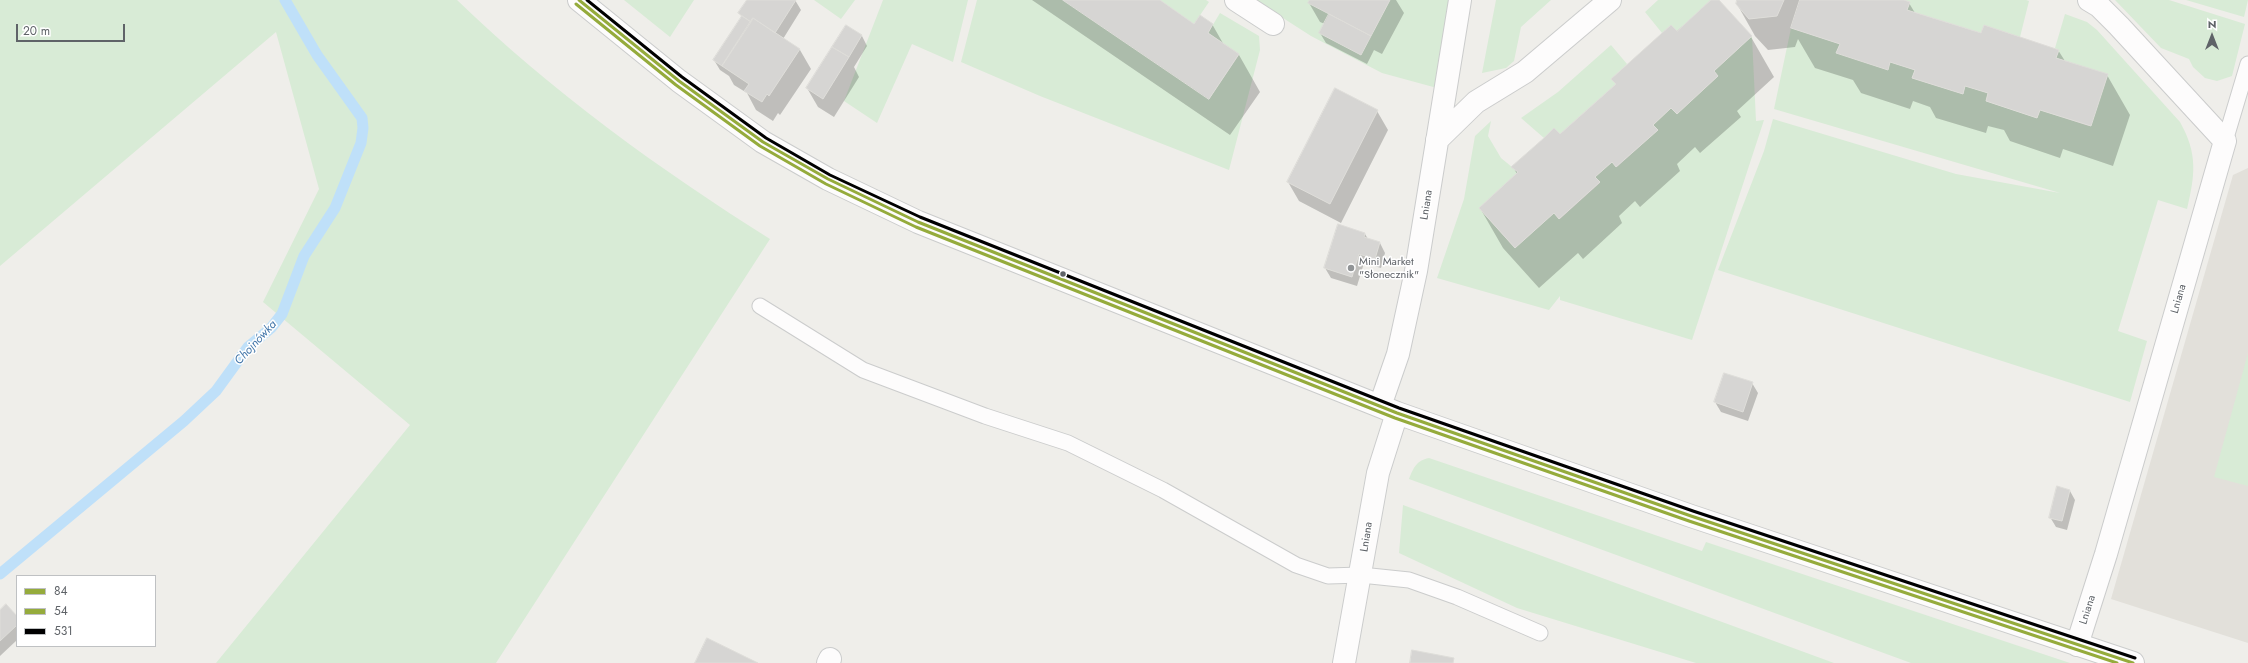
<!DOCTYPE html>
<meta charset="utf-8">
<style>
body{margin:0}
#map{position:relative;width:2248px;height:663px;overflow:hidden;background:#efeeea;font-family:Jost,sans-serif}
canvas{display:block}
.legend{position:absolute;left:16px;top:575px;width:140px;height:72px;box-sizing:border-box;background:#fff;border:1px solid #bfc1c3;margin:0;padding:5px 7px;list-style:none;font-size:12px;color:#5f6368}
.legend li{display:flex;align-items:center;gap:8px;height:20px}
.legend b{width:20px;border:1px solid #bfc1c3}
.north{position:absolute;left:2192px;top:16px;width:40px;height:40px;-webkit-text-stroke:3px #fff;paint-order:stroke;rotate:0deg;font-size:11px;font-weight:700;line-height:16px;text-align:center;color:#5f6368}
.north::after{content:'';display:block;margin:auto;width:14px;height:18px;background:#5f6368;clip-path:polygon(50% 0,100% 100%,50% 72%,0 100%)}
.scale{position:absolute;left:16px;top:24px;width:109px;height:18px;box-sizing:border-box;border:2px solid #5f6368;border-top:0;padding-left:5px;font-size:12px;line-height:14px;white-space:nowrap;color:#5f6368;-webkit-text-stroke:3px #fff;paint-order:stroke}
</style>
<div id="map">
<canvas width="2248" height="663"></canvas>
<ul class="legend">
<li><b style="height:5px;background:#95ab3c"></b>84</li>
<li><b style="height:5px;background:#95ab3c"></b>54</li>
<li><b style="height:5px;background:#000"></b>531</li>
</ul>
<div class="north">N</div>
<div class="scale">20 m</div>
</div>
<script>
const context = document.querySelector('canvas').getContext('2d');
context.lineJoin = 'round';
function paint(path, color) {
  context.fillStyle = color;
  context.fill(path, 'evenodd');
}
function trace(path, color, width, dash) {
  context.strokeStyle = color;
  context.lineWidth = width;
  context.lineCap = dash ? 'butt' : 'round';
  context.setLineDash(dash || []);
  context.stroke(path);
}
function label(font, color, halo, rows, align = 'center') {
  context.font = font + ' Jost,sans-serif';
  context.lineWidth = 3;
  context.setLineDash([]);
  context.textBaseline = 'middle';
  context.strokeStyle = halo;
  context.fillStyle = color;
  for (const [text, x, y, turn = 0] of rows) {
    context.save();
    context.translate(x, y);
    context.rotate((+turn || 0) * Math.PI / 180);
    context.textAlign = isNaN(turn) ? turn : align;
    if (halo) context.strokeText(text, 0, 0);
    context.fillText(text, 0, 0);
    context.restore();
  }
}
const education = new Path2D(`
 M2248 168V643L2111 599 2233 175Z`);
const green = new Path2D(`
 M0 0H457C552 92 659 169 770 239L496 663H216L410 425 263 302 319 189 276 32 0 266Z
 M624 0H694L670 37Z
 M814 0H855L841 19Z
 M883 0H968L953 62 912 44 877 123 844 101Z
 M977 0H1063L1209 99 1239 55 1208 33 1220 13 1259 36 1260 50 1229 170 1040 96 961 62Z
 M1160 0H1206L1209 2 1194 24Z
 M1255 0H1449L1437 88 1382 73 1311 36Z
 M1496 0H1551L1521 27 1514 61 1506 68 1482 73Z
 M1658 0H1711L1677 31 1671 25 1662 33 1645 12Z
 M1904 0H2026L2029 1 2020 37 1984 25 1981 33 1907 10 1910 2Z
 M2115 0H2169L2245 24 2232 76 2217 81 2205 78 2193 67 2189 59 2161 48Z
 M2186 0H2248L2244 17Z
 M2065 14 2087 22 2097 30 2180 122C2198 154 2195 175 2187 209L2158 200 2118 331 2147 341 2130 402 1718 270 1764 151 1773 119 1956 174 2060 193 1774 109 1791 28 1840 44 1837 52 1890 62 1915 70 1912 78 1963 94 1965 86 1988 93 1986 101 2037 118 2040 110 2089 126 2107 75 2056 58 2059 50 2055 48Z
 M1752 36 1756 121 1764 120 1692 340 1560 300V296L1549 310 1437 278 1464 199 1475 136 1491 121 1488 136 1501 158 1518 172 1479 208 1515 248 1554 213 1560 219 1600 183 1595 177 1612 162 1617 167 1658 130 1653 125 1671 108 1677 114 1718 76 1714 71Z
 M1611 45 1627 64 1611 79 1616 84 1560 134 1554 129 1544 138 1521 118 1558 92Z
 M2248 353V486L2214 477Z
 M1429 458 1702 551 1706 542 2070 663H1911L1409 479C1414 467 1416 461 1429 458Z
 M1403 505 1834 663H1696L1517 608 1399 553Z`);
const shadow = new Path2D(`
 M748 0H795L801 10 783 39 800 50 811 69 780 115 778 113 773 121 756 110 747 93 734 85 729 76 720 70 714 60 742 17 739 13Z
 M1032 0H1159L1195 25 1212 24 1224 45 1239 55 1260 92 1230 135Z
 M1311 0H1396L1404 13 1382 54 1374 50 1367 64 1326 43 1320 33 1325 24 1320 22 1309 3Z
 M1712 0H1718L1751 37 1774 77 1737 111 1741 117 1700 153 1695 147 1677 164 1680 171 1640 207 1635 201 1619 216 1622 223 1583 259 1578 253 1539 288 1503 248 1480 208 1517 174 1513 167 1560 136 1616 85 1613 79 1676 32Z
 M1738 0H1901L1909 3 1915 13 1981 35 2058 50 2065 61 2107 75 2130 115 2113 166 2063 149 2060 158 2010 141 2004 130 1988 126 1986 133 1936 118 1930 107 1913 101 1910 109 1861 93 1853 80 1815 68 1798 39 1795 47 1768 50 1755 36 1737 4Z
 M846 26 862 36 867 46 854 67 859 77 834 117 818 107 807 88Z
 M1377 111 1388 130 1341 223 1299 201 1288 182Z
 M1365 234 1368 239 1380 243 1385 253 1381 268 1364 263 1357 286 1331 278 1325 268Z
 M1752 383 1758 393 1748 421 1721 412 1715 402Z
 M2070 491 2075 500 2067 530 2056 527 2050 517Z
 M0 611 17 618V640L0 656Z`);
const stream = new Path2D(`
 M0 574 184 421 216 391 248 347 271 328 282 314 304 256 335 208 361 143 363 128 362 118 317 55 285 0`);
const building = new Path2D(`
 M747 0H796L775 33 753 18 751 22 738 13Z
 M1063 0H1160L1194 24 1200 15 1213 24 1208 33 1239 54 1209 99Z
 M1310 0H1390L1371 36 1308 3Z
 M1711 0H1719L1752 36 1714 71 1718 76 1677 114 1671 108 1653 125 1658 130 1616 167 1612 162 1595 177 1600 182 1559 219 1554 213 1515 248 1479 208 1518 172 1511 167 1544 138 1554 128 1560 134 1616 84 1611 79 1671 25 1677 31Z
 M1737 0H1784L1777 16 1749 19 1736 4Z
 M1800 0H1904L1910 2 1907 10 1981 33 1984 25 2059 50 2056 58 2108 74 2091 126 2040 110 2037 118 1986 101 1988 93 1965 86 1963 94 1912 78 1915 70 1890 62 1888 70 1836 53 1840 44 1791 28Z
 M1329 14 1371 36 1361 55 1319 33Z
 M742 16 751 22 722 66 713 60Z
 M753 18 800 49 769 96 767 94 762 102 744 91 749 84 722 66Z
 M846 25 862 35 849 57 832 47Z
 M832 47 849 57 823 99 806 88Z
 M1335 88 1378 110 1330 204 1287 182Z
 M1338 224 1365 233 1364 237 1380 242 1375 259 1359 254 1352 277 1324 268Z
 M1724 373 1753 382 1743 412 1714 402Z
 M2057 486 2070 490 2062 521 2049 518Z
 M6 604 17 616V625L0 641V610Z
 M707 638 758 663H695Z
 M1412 650 1454 658 1453 663H1410Z`);
const service = new Path2D(`
 M2225 141 2248 64
 M760 306 863 370 985 416 1068 443 1163 490 1296 565 1328 576 1361 575 1409 580 1457 597 1540 633`);
const minor = new Path2D(`
 M579 0 679 81 763 142 828 179 918 222 1397 413 1691 516 2133 663
 M1236 0 1273 24
 M1437 140 1476 102 1525 72 1610 0
 M1380 406 1398 354 1416 271 1460 0
 M2077 645 2106 554 2225 141 2119 26 2099 6 2089 0
 M828 663 830 659
 M1344 663 1378 473 1397 413`);
const bus1 = new Path2D(`
 M579 0 679 81 763 142 828 179 918 222 1397 413 1691 516 2133 663`);
const bus2 = new Path2D(`
 M576 4 676 85 760 146 826 184 916 227 1395 418 1689 521 2117 663`);
const bus3 = new Path2D(`
 M587 0 682 77 766 138 830 175 920 217 1399 408 1693 511 2135 658`);
const markers = [
 [1351,268,4,"#919496"],
 [1063,274,3.5,"#5f6368"]
];
const streetNames = [
 ["Lniana",1427,205,-81],
 ["Lniana",2179,299,-74],
 ["Lniana",1367,537,-81],
 ["Lniana",2088,610,-72]
];
const poiNames = [
 ["Mini Market",1359,262],
 ["\"Słonecznik\"",1359,275]
];
const waterNames = [
 ["Chojnówka",256,343,-47]
];
paint(education, '#e2e0da');
paint(green, '#d8ebd6');
paint(shadow, '#0003');
trace(stream, '#bfe0f9', 11);
paint(building, '#d6d5d3');
trace(building, '#deddd9', 1);
trace(service, '#cbcccc', 17);
trace(minor, '#cbcccc', 24);
trace(service, '#fdfcfc', 15);
trace(minor, '#fdfcfc', 22);
trace(bus1, '#95ab3c', 3);
trace(bus2, '#95ab3c', 3);
trace(bus3, '#000', 3);
for (const [x, y, r, color] of markers) {
  const dot = new Path2D();
  dot.arc(x, y, r, 0, 2 * Math.PI);
  context.fillStyle = color;
  context.fill(dot);
  trace(dot, '#fff', 1.5);
}
label('11px', '#5f6368', '#fff', streetNames);
label('11px', '#5f6368', '#fff', poiNames, 'left');
label('italic 12px', '#4175a9', '#fff', waterNames);
</script>
